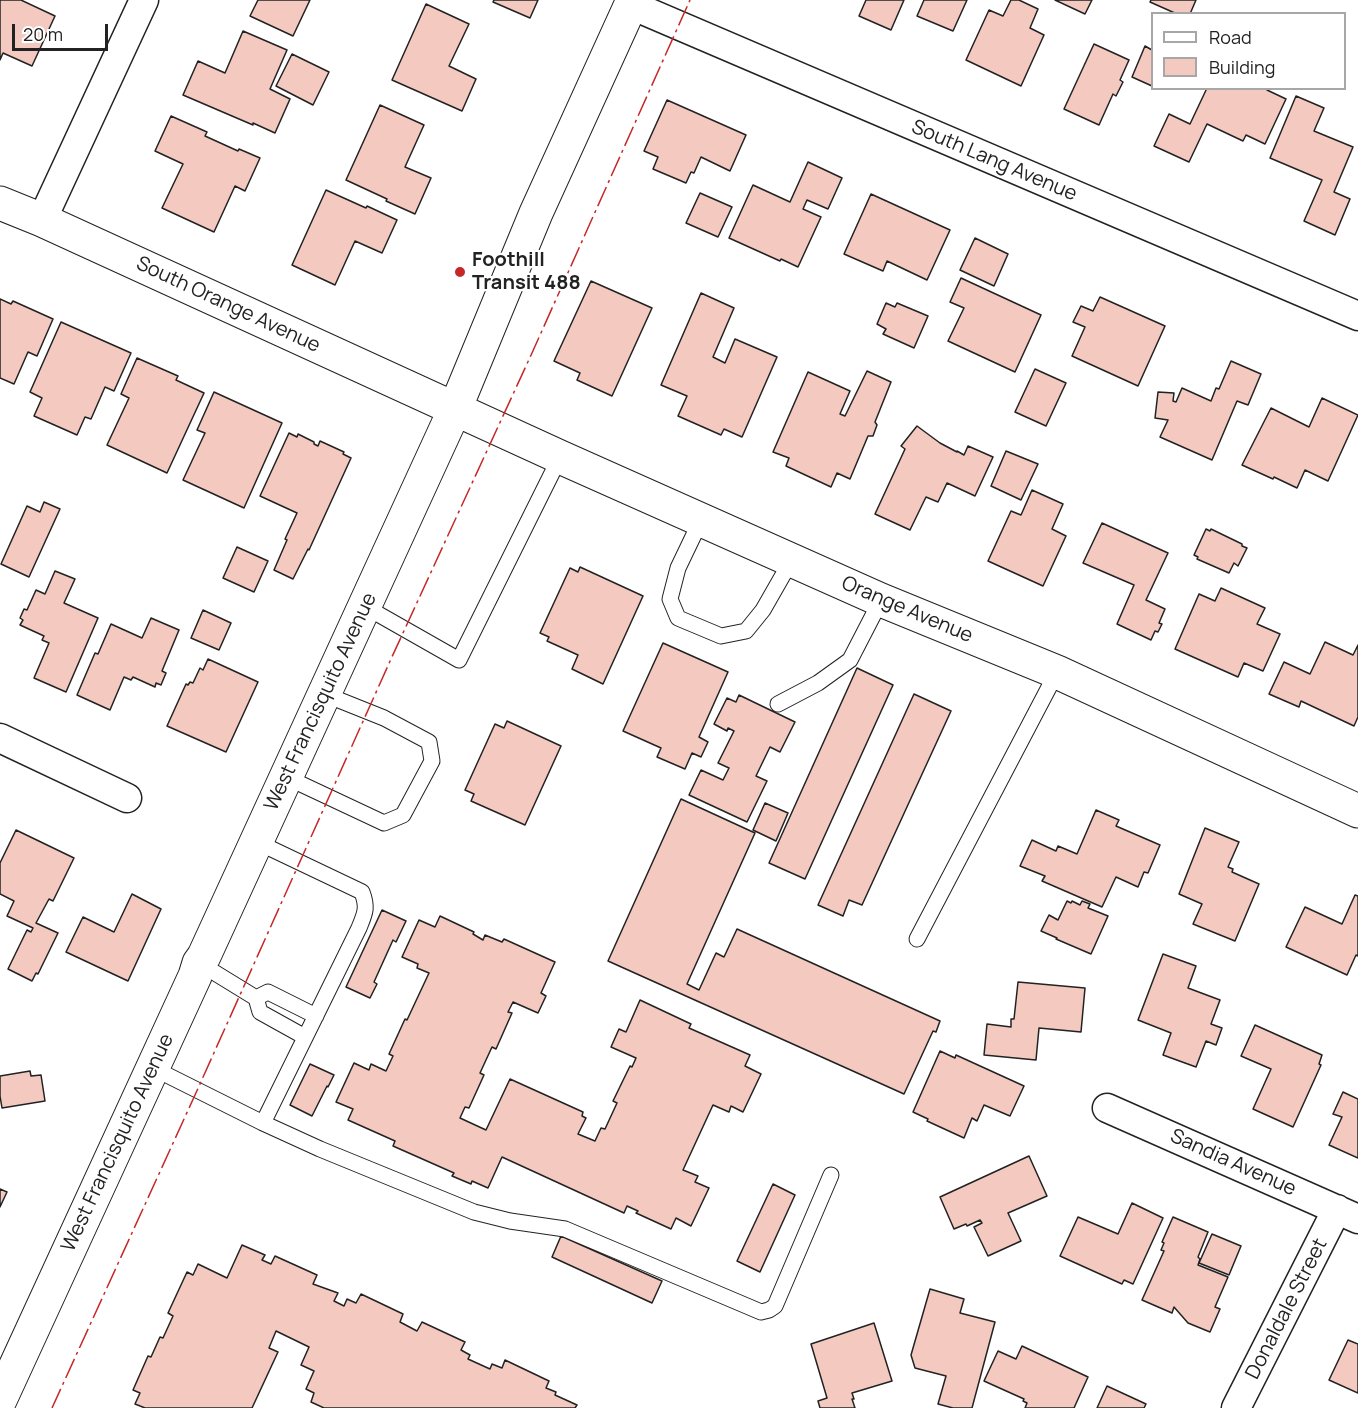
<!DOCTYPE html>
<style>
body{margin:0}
#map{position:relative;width:1358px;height:1408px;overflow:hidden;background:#fff;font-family:Manrope,sans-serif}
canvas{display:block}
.legend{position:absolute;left:1151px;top:12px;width:195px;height:78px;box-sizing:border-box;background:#fff;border:2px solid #a7a7a7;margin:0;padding:8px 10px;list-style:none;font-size:18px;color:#222}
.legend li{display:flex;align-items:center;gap:12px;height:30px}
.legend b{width:30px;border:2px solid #a7a7a7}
.scale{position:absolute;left:12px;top:24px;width:96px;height:27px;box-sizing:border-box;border:3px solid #222;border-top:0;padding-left:8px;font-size:18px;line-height:21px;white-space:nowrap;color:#222;-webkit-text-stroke:4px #fff;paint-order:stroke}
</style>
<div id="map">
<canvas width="1358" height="1408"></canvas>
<ul class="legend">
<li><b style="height:8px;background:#fff"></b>Road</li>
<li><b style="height:16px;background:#f3c9c0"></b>Building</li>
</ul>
<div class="scale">20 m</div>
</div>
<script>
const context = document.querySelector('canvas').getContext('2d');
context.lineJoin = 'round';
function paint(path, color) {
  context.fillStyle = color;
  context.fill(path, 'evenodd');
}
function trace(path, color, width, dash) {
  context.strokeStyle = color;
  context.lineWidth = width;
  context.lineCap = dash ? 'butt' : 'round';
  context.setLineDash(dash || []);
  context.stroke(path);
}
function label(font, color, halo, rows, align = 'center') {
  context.font = font + ' Manrope,sans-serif';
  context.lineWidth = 4.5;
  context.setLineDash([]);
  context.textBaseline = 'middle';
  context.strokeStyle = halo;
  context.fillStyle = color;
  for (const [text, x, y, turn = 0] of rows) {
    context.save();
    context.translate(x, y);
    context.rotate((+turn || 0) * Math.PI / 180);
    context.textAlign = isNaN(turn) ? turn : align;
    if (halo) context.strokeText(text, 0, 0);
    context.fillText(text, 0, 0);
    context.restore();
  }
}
const building = new Path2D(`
 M0 0H21L55 16 32 66 3 53 0 60Z
 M258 0H310L293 36 250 16Z
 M494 0H538L530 18 493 2Z
 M866 0H904L891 30 859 16Z
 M924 0H967L953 31 917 16Z
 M1011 0H1019L1038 9 1030 28 1044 35 1021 86 966 60 989 10 1003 16Z
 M1055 0H1092L1085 14Z
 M1151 0H1196L1190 14H1177L1150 2Z
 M426 4 469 24 449 66 476 79 462 111 392 80Z
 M243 31 287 50 270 89 290 99 275 133 253 123V125L183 95 198 61 225 73Z
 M1094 44 1129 60 1120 80 1123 82 1116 96 1113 94 1099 125 1064 109Z
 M1145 46 1152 50V86L1132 77Z
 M292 54 329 72 313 105 276 86Z
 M1207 88H1268L1267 90 1286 99 1265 144 1246 135 1243 141 1207 124 1189 162 1154 146 1169 114 1190 124Z
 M1296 96 1324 108 1314 131 1353 147 1334 192 1350 199 1335 235 1304 221 1322 180 1270 158Z
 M667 100 746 135 730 171 701 157 694 173 691 172 686 183 653 169 658 157 644 151Z
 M380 105 424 125 405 167 431 178 415 214 386 201 387 199 346 180Z
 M171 116 207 132 205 136 238 151 239 149 260 158 245 191 235 186 214 232 162 208 183 164 155 151Z
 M808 162 842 178 828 209 807 200 803 209 821 217 798 267 781 259 780 261 729 238 753 185 790 202Z
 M326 190 366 208 367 206 397 220 382 253 355 241 335 285 292 265Z
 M700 193 732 207 718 237 686 223Z
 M871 194 950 230 927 280 887 261 883 271 844 254Z
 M975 238 1008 254 994 286 960 270Z
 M961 278 1041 315 1015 372 948 341 964 308 950 302Z
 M591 281 652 308 612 396 577 380 580 373 554 361Z
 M701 293 734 308 713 357 725 363 735 339 777 357 742 437 724 429 721 435 678 416 687 396 661 385Z
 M1100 297 1165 326 1138 386 1072 356 1085 327 1073 322 1081 306 1093 311Z
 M0 299 11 304 13 301 53 319 37 356 28 352 14 384 0 378Z
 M886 303 895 307 897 303 928 316 914 348 883 334 886 329 877 324Z
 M61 322 131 353 114 391 105 387 91 419 85 417 77 435 34 416 42 398 30 392Z
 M137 358 178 376 176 380 204 393 167 473 107 445 129 398 121 394Z
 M1231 361 1261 374 1248 405 1237 401 1212 460 1160 437 1168 420 1155 418 1158 392 1174 393 1173 401 1176 402 1182 388 1211 401 1216 388 1219 389Z
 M1035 369 1066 383 1046 426 1015 412Z
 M867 371 891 382 875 422 877 425 873 436H868L850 479 837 473 831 487 786 466 789 458 773 452 808 372 850 391 840 414 845 416Z
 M214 392 282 423 244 508 183 480 205 433 197 430Z
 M1322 398 1358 415 1328 481 1305 470 1297 488 1274 477 1273 479 1242 465 1271 408 1309 427Z
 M917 426 940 443 957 452V451L964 455 968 446 993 457 975 496 947 483 938 502 926 497 910 530 875 514 905 449 901 446Z
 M289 433 297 437 298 434 314 442V444L318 446 320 441 344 452 343 454 351 458 309 550 308 549 293 579 274 570 287 540 285 539 297 513 260 496Z
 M1006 451 1038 464 1021 500 991 486Z
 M1032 490 1063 504 1052 529 1066 536 1043 586 988 561 1011 511 1021 515Z
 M44 502 60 509 29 577 1 564 27 506 40 512Z
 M1102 523 1168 553 1146 600 1165 609 1159 623 1162 624 1158 632 1155 631 1151 640 1117 624 1134 585 1083 563Z
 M1206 529 1210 531 1211 529 1242 544V546L1247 548 1238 566 1234 563 1229 573 1197 559 1198 557 1194 555Z
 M237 547 268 561 254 592 223 578Z
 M580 567 643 596 603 684 572 669 578 655 547 641 549 637 540 633 570 568 578 572Z
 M55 571 75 579 64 603 98 618 66 692 34 678 49 643 42 640 44 636 20 625 23 620 20 618 24 609 27 610 36 590 45 594Z
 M1221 588 1265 608 1257 624 1280 634 1263 671 1244 663 1238 677 1175 649 1199 594 1215 601Z
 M203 610 231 623 219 650 191 638Z
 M151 618 179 630 162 671 166 673 161 685 156 683 155 687 133 677 131 680 124 677 110 710 77 695 95 653 98 654 111 624 142 638Z
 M1325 642 1353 655 1358 645V717L1354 726 1301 701 1299 707 1269 694 1284 662 1310 674Z
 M663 643 728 672 699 737 708 742 701 757 692 753 685 769 657 757 661 748 623 731Z
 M208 659 258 682 226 752 167 726 186 684 188 685 190 682 193 683 200 668 203 670Z
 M857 668 893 685 805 879 769 863Z
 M914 694 951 711 862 905 849 900 843 916 818 905Z
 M739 695 795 722 780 752 770 747 756 776 767 781 747 822 689 795 701 770 723 780 729 768 718 763 734 731 728 728 727 731 714 724 727 698 736 702Z
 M507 721 561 746 525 825 471 801 474 794 465 790 495 724 504 728Z
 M681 799 755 833 687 984 699 990 716 953 724 957 737 929 940 1021 936 1032 933 1031 904 1094 608 961Z
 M765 803 788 813 776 841 753 830Z
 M1096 810 1119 820 1116 826 1160 845 1148 873 1144 872 1138 887 1116 877 1102 907 1042 881 1045 876 1020 866 1032 840 1056 851 1058 846 1077 854Z
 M1205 828 1239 842 1228 867 1233 869 1232 872 1259 884 1235 941 1193 924 1202 904 1179 894Z
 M16 830 74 858 53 901 49 899 36 923 58 933 38 974 36 973 32 981 8 969 27 930 31 932 33 928 7 916 14 901 0 894V863Z
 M132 894 161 909 128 981 66 952 83 917 114 932Z
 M1355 895 1358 896V956L1356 955 1347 975 1286 947 1305 907 1342 924Z
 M1067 901 1071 903 1072 901 1080 905 1082 901 1090 904 1088 908 1108 916 1091 954 1056 939 1057 938 1041 931 1049 915 1058 920Z
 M382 910 406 921 396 942 393 940 374 982 377 984 370 998 346 987Z
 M440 916 474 932 473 934 483 940 485 935 502 942 504 939 555 962 541 993 546 996 538 1013 513 1002 508 1012 512 1013 496 1049 492 1047 480 1073 484 1075 469 1108 465 1107 460 1118 486 1130 510 1079 583 1112 582 1116 586 1118 578 1134 595 1141 601 1128 605 1129 617 1103 613 1101 630 1066 632 1067 636 1058 611 1047 619 1029 626 1032 640 1000 691 1024 689 1028 750 1055 745 1066 761 1074 743 1112 731 1106 729 1112 713 1105 683 1170 698 1176 695 1182 709 1188 691 1226 676 1218 671 1229 636 1213 638 1211 627 1206 624 1213 502 1157 488 1188 472 1181 471 1184 452 1176 454 1173 393 1146 395 1141 348 1120 353 1109 336 1102 354 1063 369 1070 371 1064 386 1071 393 1056 389 1054 405 1019 407 1020 429 973 417 968 418 964 402 957 419 920 435 927Z
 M1163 954 1196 966 1188 988 1220 1000 1211 1024 1222 1028 1216 1045 1206 1041 1196 1067 1163 1055 1171 1033 1138 1020Z
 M1018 982 1085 988 1081 1032 1039 1028 1036 1060 984 1055 987 1024 1011 1027V1019H1014Z
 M1255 1025 1322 1055 1319 1064 1321 1065 1293 1127 1253 1109 1271 1069 1241 1056Z
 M940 1051 955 1058 956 1055 1024 1086 1010 1116 984 1105 977 1121 972 1118 964 1138 927 1121 928 1119 913 1112Z
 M310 1064 334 1075 328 1087 327 1086 312 1116 290 1105Z
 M30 1071 31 1076 41 1075 45 1101 2 1108 0 1096V1076Z
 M1343 1092 1358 1099V1158L1329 1145 1342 1117 1333 1114Z
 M1029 1156 1047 1196 1008 1213 1021 1241 988 1256 974 1227 982 1223 980 1220 967 1226 966 1224 954 1229 940 1197Z
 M773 1184 795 1195 760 1272 737 1261Z
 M0 1189 7 1192 0 1207Z
 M1132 1203 1163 1218 1133 1284 1124 1280 1122 1284 1060 1256 1078 1217 1118 1234Z
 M1173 1217 1208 1232 1198 1257 1200 1259 1198 1265 1228 1277 1215 1307 1220 1309 1210 1332 1188 1323 1174 1307 1172 1313 1142 1300 1164 1251 1161 1250 1164 1243 1162 1242Z
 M1212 1234 1241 1246 1229 1275 1199 1263Z
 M561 1236 662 1281 652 1303 552 1257Z
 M242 1245 265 1255 262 1260 271 1264 275 1256 317 1275 313 1284 338 1293 334 1301 344 1306 347 1299 356 1303 361 1294 403 1314 400 1322 417 1331 422 1322 465 1342 461 1350 470 1355 468 1359 490 1369 492 1364 502 1368 505 1360 549 1381 546 1388 556 1392 555 1395 577 1405 575 1408H324L311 1402 314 1393 306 1389 314 1371 301 1365 309 1347 276 1331 269 1348 278 1352 252 1408H145L135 1404 140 1393 133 1390 148 1356 151 1357 160 1337 163 1338 173 1316 168 1313 187 1272 193 1275 198 1264 227 1278Z
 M930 1289 964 1299 960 1313 995 1322 972 1408H953L938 1404 946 1376 915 1368 911 1355Z
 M874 1323 892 1381 852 1393 854 1399H852L855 1408H820L818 1401 827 1398 811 1344Z
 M1348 1340 1358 1344V1393L1329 1380Z
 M1022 1346 1088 1377 1074 1408H1025L1027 1403 1023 1401 1024 1399 984 1381 998 1351 1016 1359Z
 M1107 1386 1146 1404 1144 1408H1097Z`);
const lane = new Path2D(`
 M701 520 678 568 670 599 678 618 721 636 746 631 763 610 791 561
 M364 606 459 660 560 457
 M778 704 818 683 850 660 881 600
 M286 777 384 823 403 815 432 761 429 742 384 718 324 694
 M257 842 362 892C368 908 365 913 359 928L263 1123
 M917 939 1057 672
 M199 963 256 998
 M305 1037 260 1012 256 998 268 992 316 1016
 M153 1068 263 1123 320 1149 474 1212 510 1221 565 1229 761 1312 769 1310 775 1306 831 1175`);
const street = new Path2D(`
 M631 5 1358 316
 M42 220 144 0
 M0 738 127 798
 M1107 1108 1358 1219
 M1236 1408 1337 1209`);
const secondary = new Path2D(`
 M0 203 42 220 560 457 881 600 1057 672 1358 811
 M0 1400 195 976 199 963 204 956 455 409 536 213 633 0`);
const power = new Path2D(`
 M52 1408 195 1095 391 659 532 353 690 0`);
const markers = [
 [460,272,6,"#c62828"]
];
const streetNames = [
 ["South Lang Avenue",994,161,23],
 ["South Orange Avenue",228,305,25],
 ["Orange Avenue",907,610,23],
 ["West Francisquito Avenue",321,702,-65],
 ["West Francisquito Avenue",118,1143,-65],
 ["Sandia Avenue",1233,1163,24],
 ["Donaldale Street",1287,1309,-63]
];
const poiNames = [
 ["Foothill",472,260],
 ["Transit 488",472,283]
];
paint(building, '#f3c9c0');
trace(building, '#222', 1.5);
trace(lane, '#222', 17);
trace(street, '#222', 31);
trace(secondary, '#222', 35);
trace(lane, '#fff', 15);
trace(street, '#fff', 28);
trace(secondary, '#fff', 33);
trace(power, '#c62828', 1.5, [21, 4.5, 3, 4.5]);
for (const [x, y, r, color] of markers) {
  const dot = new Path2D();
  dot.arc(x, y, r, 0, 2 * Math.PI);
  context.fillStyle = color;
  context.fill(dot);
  trace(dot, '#fff', 2);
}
label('20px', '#222', '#fff', streetNames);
label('bold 20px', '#222', '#fff', poiNames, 'left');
</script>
